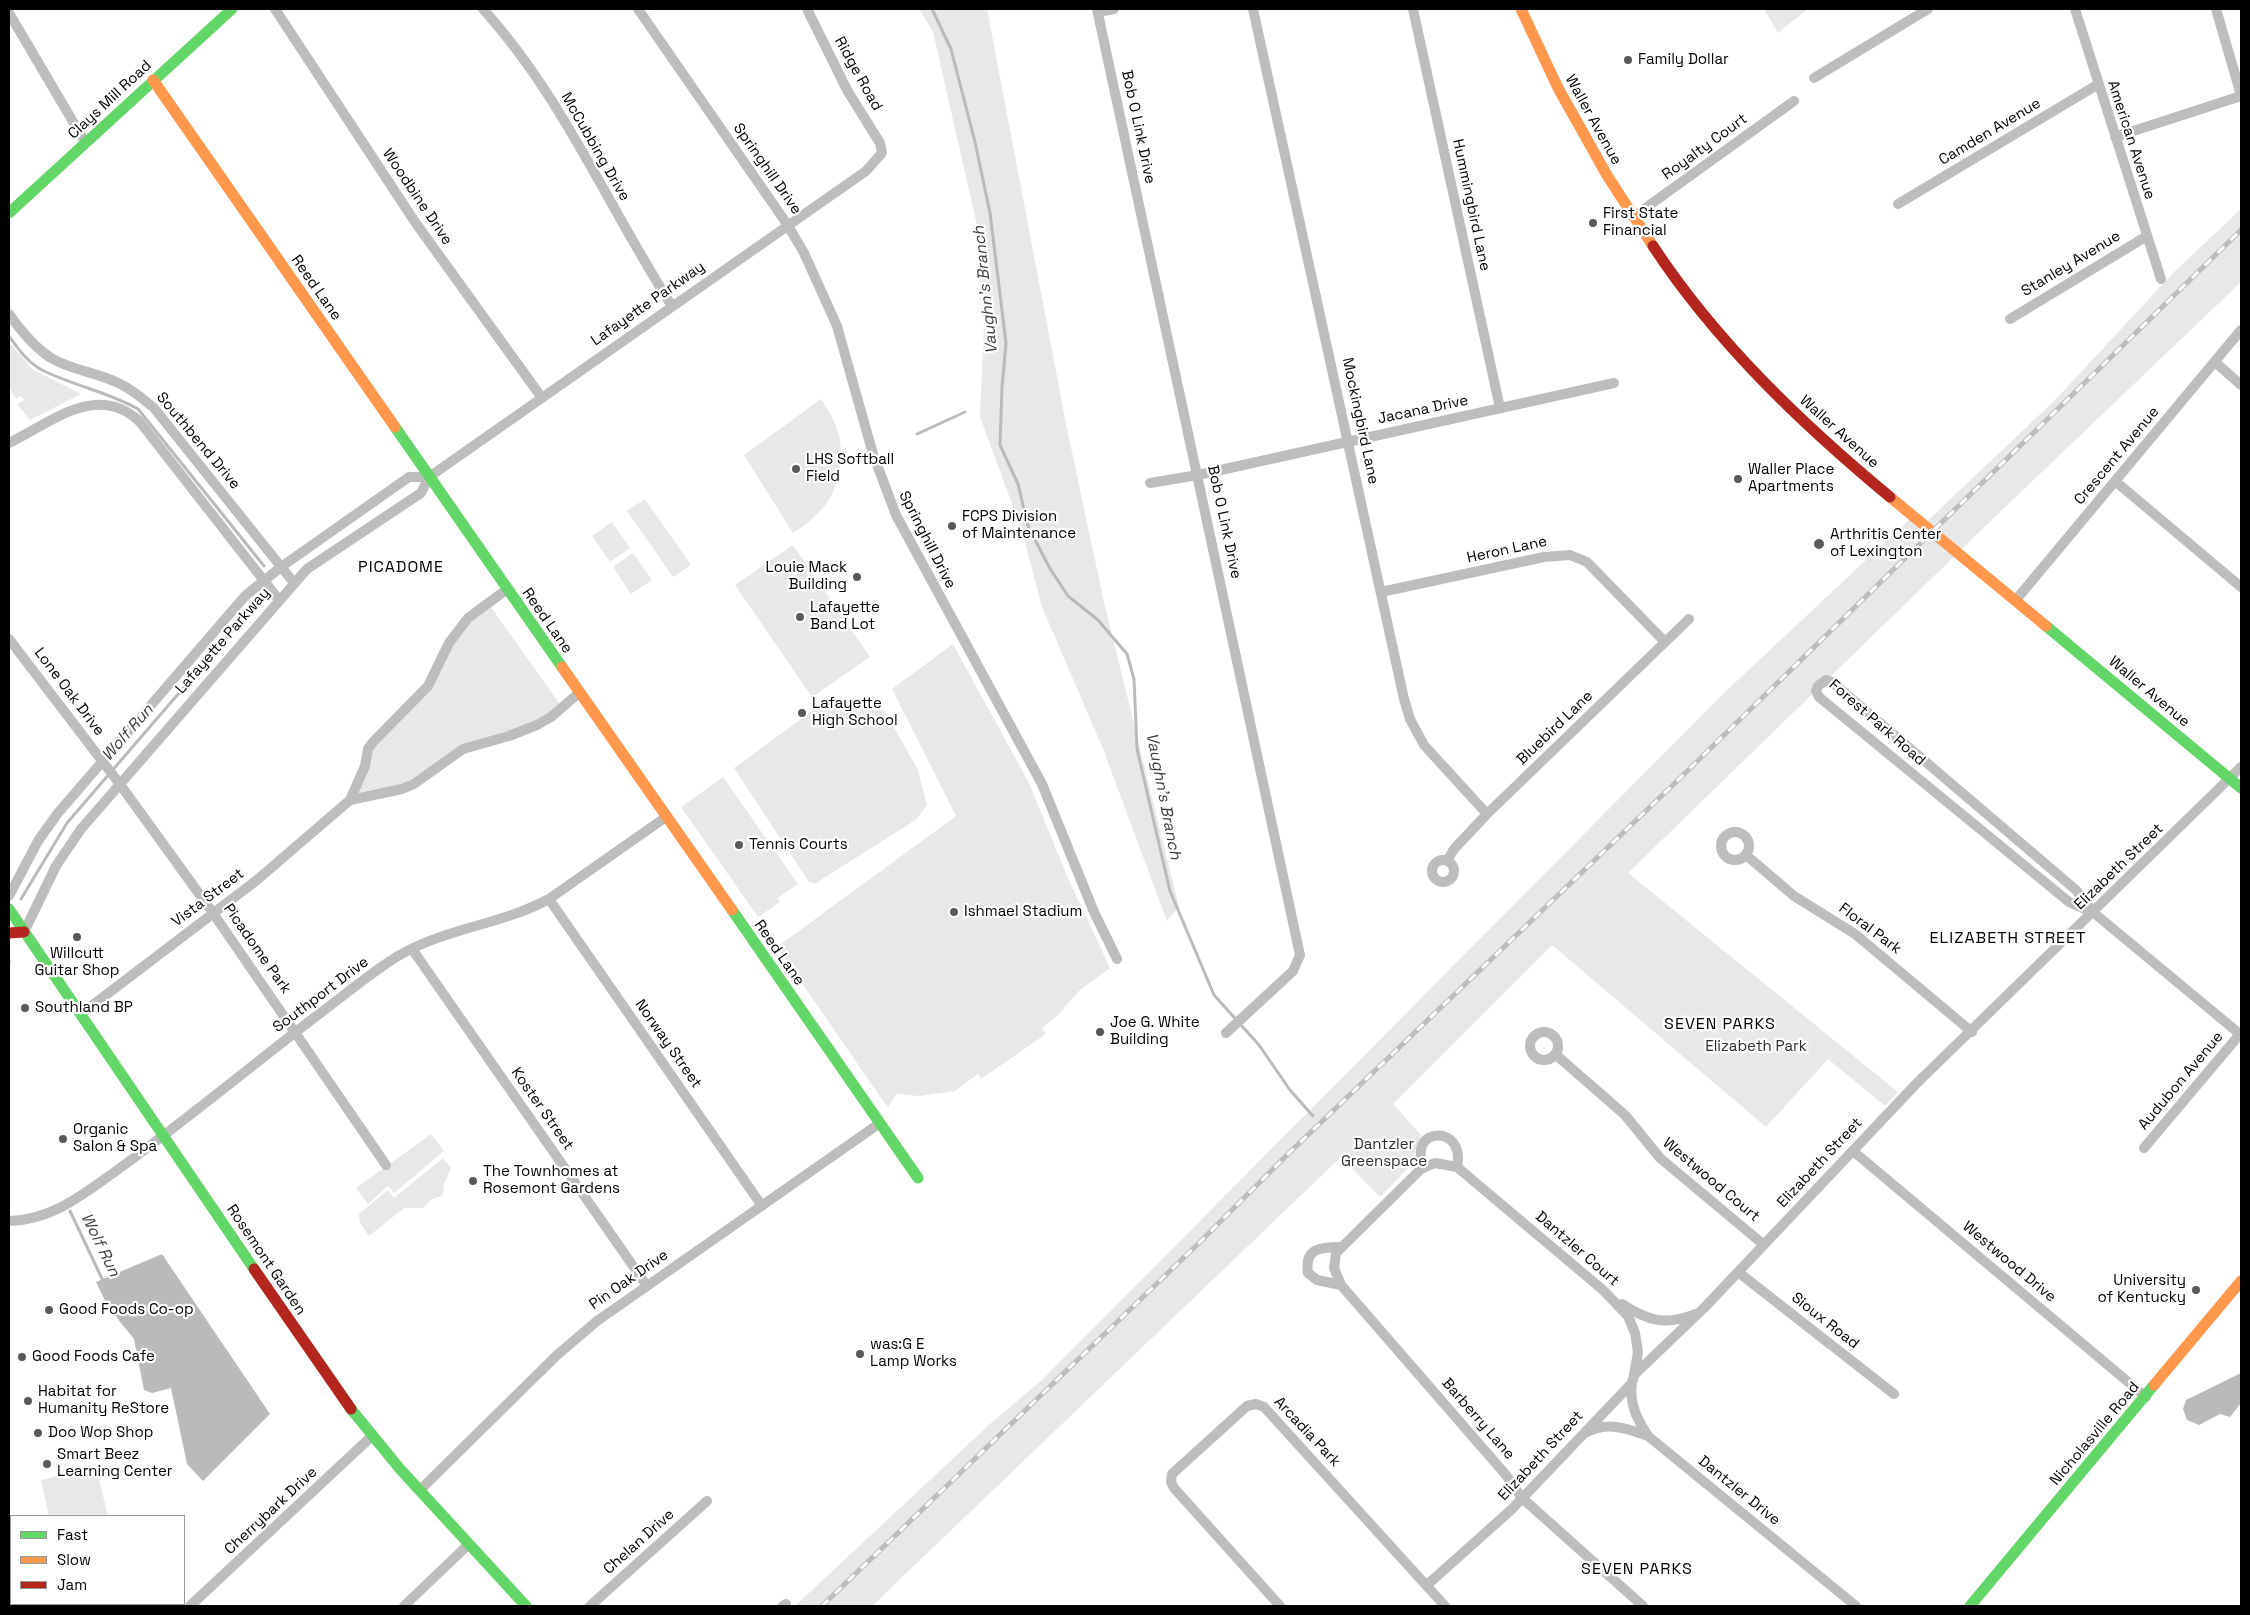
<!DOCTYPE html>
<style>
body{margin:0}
#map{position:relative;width:2250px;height:1615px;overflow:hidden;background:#fff;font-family:"Space Grotesk",sans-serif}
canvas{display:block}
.frame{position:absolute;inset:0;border:10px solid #000;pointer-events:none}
.legend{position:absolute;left:10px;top:1515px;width:175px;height:90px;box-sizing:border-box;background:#fff;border:1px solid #999;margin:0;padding:6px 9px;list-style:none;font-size:15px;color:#000}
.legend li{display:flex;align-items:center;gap:10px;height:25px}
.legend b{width:25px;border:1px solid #999}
</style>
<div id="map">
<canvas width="2250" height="1615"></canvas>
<div class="frame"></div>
<ul class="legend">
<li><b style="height:6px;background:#63d668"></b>Fast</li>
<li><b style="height:6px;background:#ff974d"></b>Slow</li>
<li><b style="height:6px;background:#b3261e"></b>Jam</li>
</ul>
</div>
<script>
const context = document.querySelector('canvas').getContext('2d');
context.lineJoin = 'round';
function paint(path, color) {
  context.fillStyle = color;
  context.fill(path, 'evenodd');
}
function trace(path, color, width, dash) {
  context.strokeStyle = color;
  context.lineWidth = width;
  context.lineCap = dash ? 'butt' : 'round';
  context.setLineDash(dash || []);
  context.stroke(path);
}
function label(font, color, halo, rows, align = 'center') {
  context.font = font + ' "Space Grotesk",sans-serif';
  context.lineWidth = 4.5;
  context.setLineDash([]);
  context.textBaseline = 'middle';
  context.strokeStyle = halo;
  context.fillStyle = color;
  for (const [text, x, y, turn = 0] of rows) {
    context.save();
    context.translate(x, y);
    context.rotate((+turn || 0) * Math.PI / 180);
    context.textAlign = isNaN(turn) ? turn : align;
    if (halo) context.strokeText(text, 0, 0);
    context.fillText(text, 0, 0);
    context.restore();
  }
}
const green = new Path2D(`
 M919 9H987L1066 424 1104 602 1179 907 1167 921 1103 749 1042 607 1022 531 980 417 984 325 976 221 933 32Z
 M1764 9H1808L1778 33Z
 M2241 209V282L2000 512 1628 873 1898 1092 1885 1106 1828 1059 1766 1127 1552 945 1393 1104 1421 1135 1409 1167 1380 1197 1341 1157 872 1606H795L990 1424 1042 1380 1724 693 1913 516 1923 525 2055 400 2174 272Z
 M9 342 32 369 81 394 30 420 17 404 24 400 21 396 16 399 9 387Z
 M821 399C826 407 833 417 836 426 846 450 840 489 823 508 814 518 804 526 793 533L744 455Z
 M645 499 691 565 673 577 627 511Z
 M612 522 630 548 610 562 592 536Z
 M793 545 870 657 812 697 735 585Z
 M633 553 652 580 631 594 613 567Z
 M488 603 562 707 551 717 473 745 420 781 383 792 376 789 357 793 365 779V766L372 750 419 698 449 643Z
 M953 644 1029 783 1068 878 1110 968 1080 990 1056 1017 1042 1028 1046 1034 981 1079 978 1074 955 1091 919 1096 896 1094 888 1108 777 947 956 816 892 689Z
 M819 706 884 710 918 770 927 805 917 819 816 883 809 882 734 768Z
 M723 777 798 884 777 898 780 902 758 917 681 807Z
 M431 1134 444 1151 394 1193 388 1186 368 1204 356 1188Z
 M443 1158 451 1168 444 1184 443 1195 431 1200 423 1208H404L369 1236 360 1223 359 1214 388 1190 394 1198Z
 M96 1467 108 1516H49L41 1480Z`);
const water = new Path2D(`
 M162 1254 270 1414 203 1481 187 1464 171 1388 152 1393 144 1390 134 1339 108 1307 96 1282Z
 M2241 1373V1403L2230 1417 2220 1414 2199 1425 2187 1420 2183 1409 2186 1400Z`);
const stream = new Path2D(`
 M932 9 951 49 975 142 990 213 1006 343 1002 387 1000 445 1018 484 1028 526 1049 567 1068 596 1098 620 1127 654 1134 679 1137 749 1170 891 1214 995 1259 1045 1290 1090 1313 1116
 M9 336C18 349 29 364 44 371 75 386 108 392 138 409L264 566
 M917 434 965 412
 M21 899 67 823 266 592
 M9 961V964
 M70 1211 104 1283`);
const street = new Path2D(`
 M275 9 415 222 542 398
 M483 9C563 97 608 207 672 306
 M638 9 787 224 804 253 837 326 873 454 896 515 1042 784 1094 912 1117 959
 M1097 9 1300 955 1293 971 1226 1033
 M1253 9 1404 699 1410 719 1424 745 1487 814
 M1413 9 1500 408
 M2075 9 2161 279
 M2216 9 2241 95
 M1098 12 1114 9
 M9 13 85 142
 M1814 78 1928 9
 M2115 137 2241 96
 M1898 204 2097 85
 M1633 217 1794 101
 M9 314C21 331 34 347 51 358 71 370 95 372 116 382 130 388 142 398 154 408L294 583
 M2010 319 2147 236
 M2215 362 2241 385
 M9 443C50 423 98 381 140 422L279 600
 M2115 481 2241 587
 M1150 483 1198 475 1614 383
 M1381 592 1544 557 1570 555 1587 562 1665 642
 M2015 601 2241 330
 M9 639 119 783 213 913 386 1165
 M350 800 365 766 368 749 373 742 428 686 449 643 468 618 506 590
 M1721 846a14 14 0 1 1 28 0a14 14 0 1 1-28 0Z
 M1746 855 1794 896 1855 934 1972 1032
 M1432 871a11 11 0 1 1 22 0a11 11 0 1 1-22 0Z
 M1447 861 1454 849 1487 814 1689 619
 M9 896 38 841 58 813 245 596 281 567 409 477H429
 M549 899 762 1206
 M2094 913 2069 902 1819 697 1816 691 1818 686 1826 680 1832 682 2076 890 2094 913 2241 1035
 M24 932 56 866 81 829 307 569 421 493 429 477 866 171 882 153 880 143 847 90 807 9
 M412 949 647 1286
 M81 1014 257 880 350 800 402 789 414 784 463 749 509 736 537 725 551 717 579 693
 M1530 1046a14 14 0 1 1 28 0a14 14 0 1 1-28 0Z
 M1555 1054 1625 1115 1660 1158 1764 1245
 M2144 1148 2240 1034
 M1853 1151 2146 1397
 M1421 1169C1422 1162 1420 1155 1421 1149 1425 1127 1465 1131 1457 1167
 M9 1221C52 1220 82 1195 116 1171 185 1121 251 1066 319 1014 345 995 370 973 398 956 445 928 501 925 549 899L666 817
 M1340 1247C1321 1247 1304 1248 1308 1273L1317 1280 1341 1285
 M1738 1272 1894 1394
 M1622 1304C1648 1321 1666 1326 1695 1314
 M1634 1375 1638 1352 1635 1333 1628 1316 1603 1290 1457 1167 1435 1163 1421 1169 1336 1253 1334 1268 1341 1285 1506 1475 1522 1498 1643 1606
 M1632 1383C1629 1404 1637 1419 1648 1436L1856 1606
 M1585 1433C1608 1421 1626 1428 1648 1436
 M420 1490 556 1356 597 1321 880 1123
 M1427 1585 1512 1509 1632 1383 1634 1375 1704 1308 1916 1084 2241 767
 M190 1606 372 1436
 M404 1606 469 1544
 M590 1606 707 1501
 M783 1606 786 1604
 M1280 1606 1174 1488 1171 1482 1172 1474 1247 1406 1256 1404 1264 1407 1445 1606`);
const fast = new Path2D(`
 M9 213 232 9
 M395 427 562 667
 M2046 626 2241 788
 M9 909 254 1269
 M732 910 918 1178
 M351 1409 400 1469 526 1606
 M1970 1606 2154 1385`);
const slow = new Path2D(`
 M1521 9 1558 88 1608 177 1653 246
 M153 80 395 427
 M1890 497 2046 626
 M562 667 732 910
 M2154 1385 2241 1281`);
const jam = new Path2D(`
 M1653 246C1716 342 1802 424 1890 497
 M9 933 24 932
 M254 1269 351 1409`);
const rail = new Path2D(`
 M822 1606 1199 1243 1287 1155 1675 783 2241 230`);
const markers = [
 [1628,60,5,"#595959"],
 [1593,223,5,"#595959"],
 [796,469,5,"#595959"],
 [1738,479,5,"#595959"],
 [952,526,5,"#595959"],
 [1819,544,6,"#595959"],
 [857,577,5,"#595959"],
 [800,617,5,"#595959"],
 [802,713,5,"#595959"],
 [739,845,5,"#595959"],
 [954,912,5,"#595959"],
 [77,937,5,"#595959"],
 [25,1008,5,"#595959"],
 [1100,1032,5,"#595959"],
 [63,1139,5,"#595959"],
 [473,1181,5,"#595959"],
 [2196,1290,5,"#595959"],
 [49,1310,5,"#595959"],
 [860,1354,5,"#595959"],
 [22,1357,5,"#595959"],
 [28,1401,5,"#595959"],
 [38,1433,5,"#595959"],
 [47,1464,5,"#595959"]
];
const poiNames = [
 ["Family Dollar",1638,60],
 ["First State",1603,214],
 ["Financial",1603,231],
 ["LHS Softball",806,460],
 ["Field",806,477],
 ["Waller Place",1748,470],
 ["Apartments",1748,487],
 ["FCPS Division",962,517],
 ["of Maintenance",962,534],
 ["Arthritis Center",1830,535],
 ["of Lexington",1830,552],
 ["Louie Mack",847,568,"right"],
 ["Building",847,585,"right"],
 ["Lafayette",810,608],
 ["Band Lot",810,625],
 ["Lafayette",812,704],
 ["High School",812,721],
 ["Tennis Courts",749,845],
 ["Ishmael Stadium",964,912],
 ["Willcutt",77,954,"center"],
 ["Guitar Shop",77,971,"center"],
 ["Southland BP",35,1008],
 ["Joe G. White",1110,1023],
 ["Building",1110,1040],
 ["Organic",73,1130],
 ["Salon & Spa",73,1147],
 ["The Townhomes at",483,1172],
 ["Rosemont Gardens",483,1189],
 ["University",2186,1281,"right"],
 ["of Kentucky",2186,1298,"right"],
 ["Good Foods Co-op",59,1310],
 ["was:G E",870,1345],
 ["Lamp Works",870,1362],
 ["Good Foods Cafe",32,1357],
 ["Habitat for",38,1392],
 ["Humanity ReStore",38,1409],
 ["Doo Wop Shop",48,1433],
 ["Smart Beez",57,1455],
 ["Learning Center",57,1472]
];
const streetNames = [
 ["Ridge Road",858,74,61],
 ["Clays Mill Road",110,100,-43],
 ["Waller Avenue",1593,120,61],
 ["Bob O Link Drive",1138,127,78],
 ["Camden Avenue",1990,132,-31],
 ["American Avenue",2131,140,72],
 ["McCubbing Drive",595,147,60],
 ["Royalty Court",1705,147,-36],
 ["Springhill Drive",767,169,55],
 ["Woodbine Drive",417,197,56],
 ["Hummingbird Lane",1471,205,78],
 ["Stanley Avenue",2071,264,-31],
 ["Reed Lane",316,288,55],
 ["Lafayette Parkway",648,304,-35],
 ["Jacana Drive",1423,410,-12],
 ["Mockingbird Lane",1360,421,78],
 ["Waller Avenue",1839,432,42],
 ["Southbend Drive",198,441,50],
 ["Crescent Avenue",2117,456,-50],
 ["Bob O Link Drive",1224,522,78],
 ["Springhill Drive",927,540,63],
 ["Heron Lane",1507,550,-12],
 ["Reed Lane",547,621,55],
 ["Lafayette Parkway",223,641,-49],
 ["Lone Oak Drive",69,692,53],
 ["Waller Avenue",2149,692,40],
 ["Forest Park Road",1877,723,41],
 ["Bluebird Lane",1555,728,-44],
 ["Elizabeth Street",2119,867,-44],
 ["Vista Street",208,898,-37],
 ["Floral Park",1870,929,37],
 ["Picadome Park",257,949,55],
 ["Reed Lane",779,953,55],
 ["Southport Drive",321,995,-37],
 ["Norway Street",668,1044,55],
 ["Audubon Avenue",2181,1081,-50],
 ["Koster Street",542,1109,55],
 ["Elizabeth Street",1820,1163,-47],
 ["Westwood Court",1711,1180,40],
 ["Dantzler Court",1577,1249,41],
 ["Rosemont Garden",266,1260,56],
 ["Westwood Drive",2009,1262,40],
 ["Pin Oak Drive",629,1280,-35],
 ["Sioux Road",1825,1321,38],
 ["Barberry Lane",1478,1419,49],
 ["Arcadia Park",1307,1432,47],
 ["Nicholasville Road",2095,1434,-50],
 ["Elizabeth Street",1541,1456,-47],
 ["Dantzler Drive",1739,1491,39],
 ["Cherrybark Drive",271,1511,-43],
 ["Chelan Drive",639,1542,-42]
];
const parkNames = [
 ["Elizabeth Park",1756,1047],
 ["Dantzler",1384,1145],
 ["Greenspace",1384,1162]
];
const waterNames = [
 ["Vaughn's Branch",986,290,-96],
 ["Wolf Run",128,733,-49],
 ["Vaughn's Branch",1163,796,79],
 ["Wolf Run",100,1245,64]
];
const neighbourhoodNames = [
 ["PICADOME",401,568],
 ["ELIZABETH STREET",2008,939],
 ["SEVEN PARKS",1720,1025],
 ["SEVEN PARKS",1637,1570]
];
paint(green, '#e8e8e8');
paint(water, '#bababa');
trace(stream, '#bababa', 3);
trace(street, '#bdbdbd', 10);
trace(fast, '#63d668', 11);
trace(slow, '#ff974d', 11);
trace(jam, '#b3261e', 11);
trace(rail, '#bdbdbd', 5);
trace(rail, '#fff', 3, [9]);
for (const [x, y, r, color] of markers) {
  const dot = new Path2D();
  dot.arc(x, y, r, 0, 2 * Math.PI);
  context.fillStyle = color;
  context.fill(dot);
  trace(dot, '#fff', 2);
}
label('15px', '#000', '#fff', poiNames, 'left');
label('15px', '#000', '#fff', streetNames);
label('15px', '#2c2c2c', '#fff', parkNames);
label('italic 16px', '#3d3d3d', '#fff', waterNames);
context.letterSpacing = '1px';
label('16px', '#000', '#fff', neighbourhoodNames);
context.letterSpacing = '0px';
</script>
